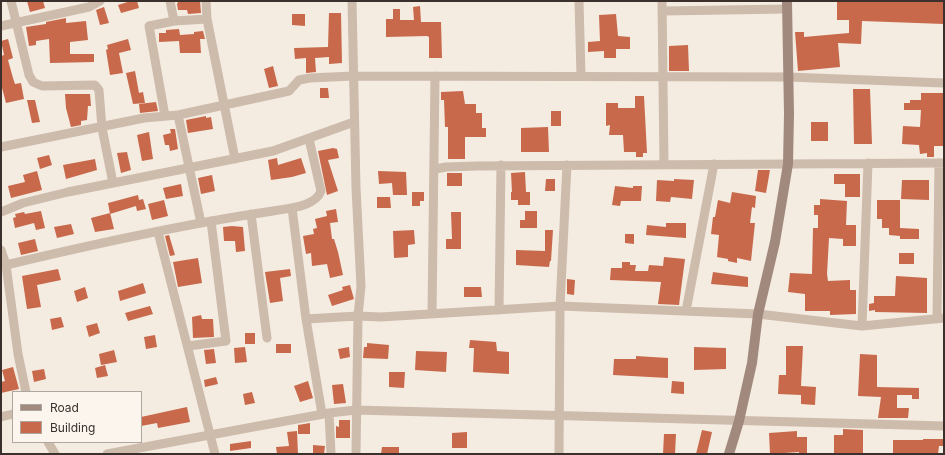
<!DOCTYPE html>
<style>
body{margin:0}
#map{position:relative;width:945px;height:455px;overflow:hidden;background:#f4ebe1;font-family:Inter,sans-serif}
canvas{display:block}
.frame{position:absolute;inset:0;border:2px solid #3b302b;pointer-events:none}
.legend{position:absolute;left:12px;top:391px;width:130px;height:52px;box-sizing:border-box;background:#fbf5ee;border:1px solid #aea6a0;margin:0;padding:5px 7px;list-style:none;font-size:12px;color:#3b302b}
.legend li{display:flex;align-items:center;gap:8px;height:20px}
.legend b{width:20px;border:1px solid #aea6a0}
</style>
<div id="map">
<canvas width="945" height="455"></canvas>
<div class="frame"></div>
<ul class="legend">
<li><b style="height:5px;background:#a18a7d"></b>Road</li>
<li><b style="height:11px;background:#c8694b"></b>Building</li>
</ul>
</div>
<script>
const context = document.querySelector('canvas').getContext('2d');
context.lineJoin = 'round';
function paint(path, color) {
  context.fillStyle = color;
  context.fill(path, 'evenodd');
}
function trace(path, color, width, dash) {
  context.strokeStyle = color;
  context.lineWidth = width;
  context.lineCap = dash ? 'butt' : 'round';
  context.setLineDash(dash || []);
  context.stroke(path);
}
const building = new Path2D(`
 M27 1H43L45 8 30 12Z
 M131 1H137L139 8 121 13 118 5Z
 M194 1H200L201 13 188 14 187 10H178L177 4 178 2Z
 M837 1H944V24L862 21 861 44 838 43 840 67 798 71 795 32H804V37L849 33V20H837Z
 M420 6 421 22H441L442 58H429V37L427 36 386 37V19H393V9H400V20H414L413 7Z
 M104 7 109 23 100 25 96 10Z
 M329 13H341L342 63 329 64V57L315 58 316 72 306 73V58L295 59 294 48 328 47Z
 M292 14H305V26L292 25Z
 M616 14 618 36 630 37V49H616V58H604V51L588 52V42L600 41 599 15Z
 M66 18V23L86 21 88 40 70 42V54H94V62L50 63 49 39 36 41V45L29 46 26 27 46 24V22Z
 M179 29 180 35 194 34V32L203 31 205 39H200L201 53H180L179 41 159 42V33H166V30Z
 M8 39 13 58 8 60 13 78 15 84 21 83 24 99 6 103 1 84V56L4 55 1 41Z
 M128 39 131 50 119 53 123 73 110 75 106 50 108 49 107 45Z
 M688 45 689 71H669V46Z
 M273 66 278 86 269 88 264 69Z
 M135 71 139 93 143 92 145 103 133 104 126 73Z
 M320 88H328L329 98H320Z
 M853 89H870L872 144H854Z
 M463 91 465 104H476V113H482V128H486V137H465V159H448V127H445L444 100H441V92Z
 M921 93H944L943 146H934V157H927V153L920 154 919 145 902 144 903 126 920 127 921 110H904V103H910V100H921Z
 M65 94H90L91 106H88L87 120 81 121V125L71 127 66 108Z
 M635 96H644L647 153H643V157H636V152H624L623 135H609L610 125 606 126V103H618V108H635Z
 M27 100H35L40 122 32 123Z
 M156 102 158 111 140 113 139 104Z
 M551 111H561V126H551Z
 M206 116V118L211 117 213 129 188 133 186 120Z
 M811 122H828V141H811Z
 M548 127 549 152H521V128Z
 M170 129H175L178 149 170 151 169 145H165L163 135 171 133Z
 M149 132 153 159 142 161 137 135Z
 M333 148 337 149 339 158 328 160 338 191 327 195 318 151Z
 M127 152 131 170 121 173 117 153Z
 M49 155 52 165 40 169 37 158Z
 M277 158 278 165 301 158 306 173 292 177 271 180 268 160Z
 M95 159 97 170 66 179 63 165Z
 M758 170H770L766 193 755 191Z
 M37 171 42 190 11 198 8 186 25 182 23 175Z
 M378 171 406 172 407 195H393L392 183 379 184Z
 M525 172 526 192H530V205H518V200H511V192H512L511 173Z
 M447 173H462V186H447Z
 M834 174H860V197H845V184H834Z
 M212 175 215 191 201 194 198 178Z
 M546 179H555V191H545Z
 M674 179 694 180 692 199 671 197 670 202 656 201 657 180 674 181Z
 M902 180H929V200L901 199Z
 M181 184 183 196 166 199 163 188Z
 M615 186 633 188V186H642L641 201H621L620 206 612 205Z
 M412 192H424V201H420V206H412Z
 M732 192 756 196 755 208 752 207 750 223H755L751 261 737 258V263L728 261V259L717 257 719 235 711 234 713 217H715L718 200 730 203Z
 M138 195 139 200 143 199 146 209 137 211 136 206 110 214 108 203Z
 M377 197H390L391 208H377Z
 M820 199 847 201 846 225H856V246H843V239L829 238 827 274 828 281 850 280V290H856V314L830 315V311H805V294L788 292 790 273 812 274 813 228H818V215H814V205H820Z
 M164 200 168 216 152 220 148 204Z
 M877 200H900V228L919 229V239H900V236L889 235V228H882V219H877Z
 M336 209 338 222 330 223 332 239H334L338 252 343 275 330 278 327 264 312 266 311 253 306 254 303 236 314 234 313 229 317 228 315 219 327 216 326 211Z
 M41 211 45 228 36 230 34 223 15 228 13 218 16 217 15 214 24 212 25 214Z
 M525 211H537V228H520V220H525Z
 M451 212H461V249H446V239H452Z
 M110 213 114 229 95 232 91 218Z
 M666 223H686V238L646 235 647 225 666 227Z
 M71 224 74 234 57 238 54 227Z
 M232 226 243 227 245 251 236 252 235 241H224L223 227Z
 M414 230 415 244 408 245V257L394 258 393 231Z
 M545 230H553L551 261H550L549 267 516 265V250L545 251Z
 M625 234H634V244L625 243Z
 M169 235 175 255 170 256 165 236Z
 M35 239 38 251 21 255 18 243Z
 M899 253H914V264H899Z
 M664 257 685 259 679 305 658 304 661 282 610 280 611 268H622V262H630V265H636L635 271H648L649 265 663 266Z
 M198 258 202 283 178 287 173 262Z
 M58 269 61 280 37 285 41 307 27 309 22 276Z
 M290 269 291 276 280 278 283 301 270 303 265 272Z
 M713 272 748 277V287L711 284Z
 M896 276 927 278V313L875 312V310L869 311V304L874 303V296H895Z
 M567 279 575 280 574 295 567 294Z
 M143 283 146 293 120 301 118 291Z
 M350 285 354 299 332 306 328 295 343 290 342 287Z
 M85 287 88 298 77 302 74 291Z
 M464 287H481L482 297H464Z
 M150 306 153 314 128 321 125 313Z
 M201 315 202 319H213L214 337 193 338 192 317Z
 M61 317 64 327 52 330 50 319Z
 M97 323 100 333 89 337 86 326Z
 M245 333H255V344H245Z
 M155 335 157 347 146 349 144 337Z
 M470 340 496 342 497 351 509 352V374L473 372 474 348H469Z
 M367 343 389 345 388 359 363 358 364 347H367Z
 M276 344H291V353H276Z
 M786 346H803L801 386 816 387 815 405 801 404V395L778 394 779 375H786Z
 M245 347 247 362 235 363 234 348Z
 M349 347 350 357 340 359 338 349Z
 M694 347 726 348V369L694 370Z
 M214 349 216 363 206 364 204 350Z
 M114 350 117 362 101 365 99 354Z
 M416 351 447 352 446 372 415 370Z
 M860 354 877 355V387L919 388V399H912V395H897V408H909L908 418H878L881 397 858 396Z
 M636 356 668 358V378L613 375 614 359H636Z
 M105 365 108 376 97 378 95 368Z
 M13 367 19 389 1 393V382L5 381 2 370Z
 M44 369 46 379 34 382 32 371Z
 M389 372H405L404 388 389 387Z
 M216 377 218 384 205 387 204 380Z
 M308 381 313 398 300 402 294 386Z
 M672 381 684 382V394L671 393Z
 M343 384 346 403 334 404 332 385Z
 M252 392 255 403 245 405 243 394Z
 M187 407 190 422 158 428 157 423 141 426V417Z
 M339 420H350V438H336V426L339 427Z
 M310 423V434H298V425Z
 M843 429 863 430V454H834V435H843Z
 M702 430 712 432 707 454H696Z
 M297 431 298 454H277L276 447 289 446 287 432Z
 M797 431V437H807V454H799V452L770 454 769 433Z
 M467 432V448H452V433Z
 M664 434H676L675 454H663Z
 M923 439H944V446H939L938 454H893V440H923Z
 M251 441V448L230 451V444Z
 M313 445 325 446 324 454H313Z
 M382 447H399V454H381Z`);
const street = new Path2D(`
 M11 1 29 75 33 82 42 86 95 85 99 90 102 128 113 183
 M170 1 174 21
 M206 1 207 19 235 159
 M352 1 356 188 361 286 358 316 356 454
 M579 1 581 76
 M662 1 664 164
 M662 11 787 9
 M1 26 89 7 100 1
 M178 115 201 223
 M165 116 149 26 174 21 207 19
 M1 147 144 118 178 115 289 91 299 80 310 78 353 76 788 77 944 83
 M435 169 446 167 478 166 944 163
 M292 208 306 319 322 414
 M1 212 23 203 68 192 273 151 354 122
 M251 214 267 338
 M158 232 215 454
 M1 250 6 265 18 354 26 392
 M6 265C94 244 183 224 273 211 289 208 315 207 321 191L309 139
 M499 310 501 165
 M686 311 714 164
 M432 314 435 76
 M306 319 358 316 381 317 560 306 758 314 862 326 944 318
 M937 319 939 163
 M862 326 868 163
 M188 346 226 341 211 221
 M329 413 331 454
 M1 417 13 414
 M48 442 55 454
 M107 454 329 413 356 410 944 426
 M559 454 560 306 567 165`);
const secondary = new Path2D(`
 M729 454 739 421 752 363 758 314 775 242 788 164 789 114 787 1`);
paint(building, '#c8694b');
trace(street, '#cdbbac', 9);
trace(secondary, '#a18a7d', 10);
</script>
